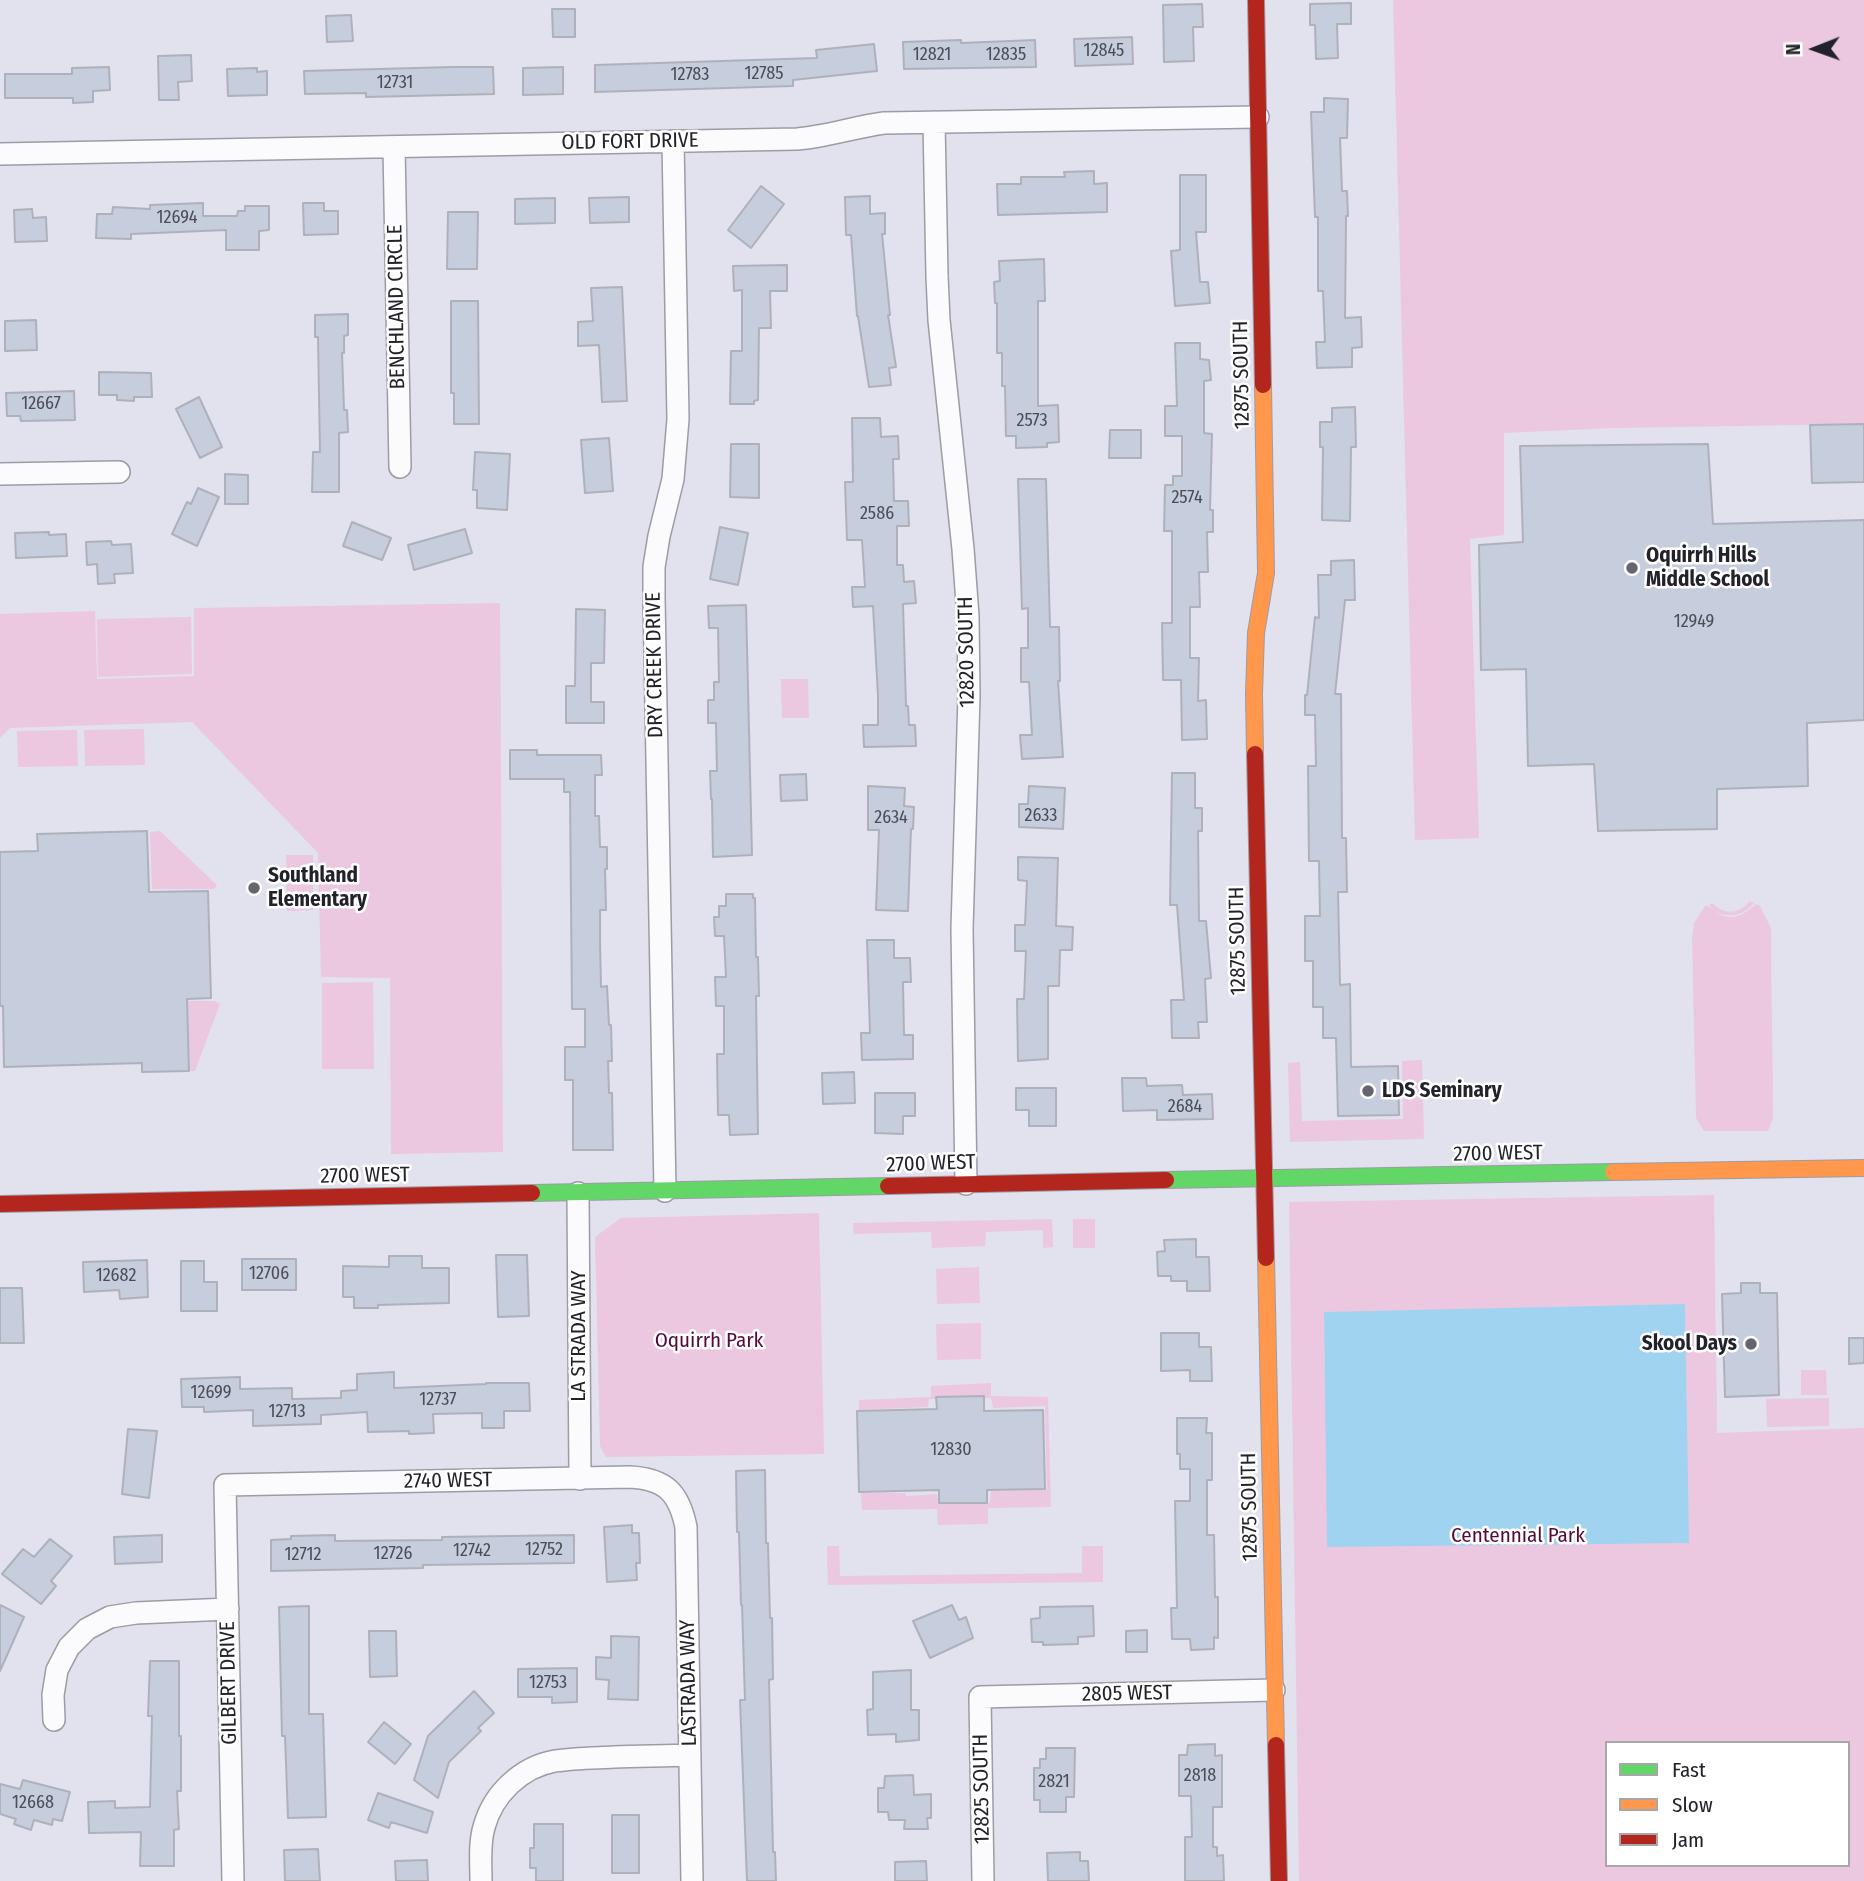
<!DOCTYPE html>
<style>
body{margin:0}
#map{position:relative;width:1864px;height:1881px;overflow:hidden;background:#e2e1ee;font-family:"Fira Sans Condensed",sans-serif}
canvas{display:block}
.legend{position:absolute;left:1605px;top:1741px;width:245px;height:126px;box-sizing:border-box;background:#fff;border:2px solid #a7a7aa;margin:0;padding:9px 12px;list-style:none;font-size:21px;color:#22222a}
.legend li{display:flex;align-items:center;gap:14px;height:35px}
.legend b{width:35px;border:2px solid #a7a7aa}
.north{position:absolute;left:1780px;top:14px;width:70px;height:70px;-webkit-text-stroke:5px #fff;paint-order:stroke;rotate:269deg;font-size:19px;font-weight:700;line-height:28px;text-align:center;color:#22222a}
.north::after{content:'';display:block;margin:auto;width:24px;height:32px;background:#22222a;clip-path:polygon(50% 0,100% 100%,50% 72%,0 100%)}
</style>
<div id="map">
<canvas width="1864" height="1881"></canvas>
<ul class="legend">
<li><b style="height:9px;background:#63d668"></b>Fast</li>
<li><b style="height:9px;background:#ff974d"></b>Slow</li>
<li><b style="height:9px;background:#b3261e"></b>Jam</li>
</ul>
<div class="north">N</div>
</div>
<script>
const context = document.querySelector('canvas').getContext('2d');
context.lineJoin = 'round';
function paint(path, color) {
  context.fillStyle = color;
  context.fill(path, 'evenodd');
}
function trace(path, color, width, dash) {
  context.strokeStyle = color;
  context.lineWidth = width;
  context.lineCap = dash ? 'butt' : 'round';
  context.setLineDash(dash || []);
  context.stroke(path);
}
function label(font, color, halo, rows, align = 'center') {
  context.font = font + ' "Fira Sans Condensed",sans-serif';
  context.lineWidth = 5;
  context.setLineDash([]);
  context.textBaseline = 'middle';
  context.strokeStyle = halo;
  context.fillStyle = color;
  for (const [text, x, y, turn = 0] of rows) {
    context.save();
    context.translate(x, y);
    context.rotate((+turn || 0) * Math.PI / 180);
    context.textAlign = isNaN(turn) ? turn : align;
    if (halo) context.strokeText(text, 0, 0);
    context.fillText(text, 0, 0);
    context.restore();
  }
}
const green = new Path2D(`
 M1393 0H1864V424L1615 428 1504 433V535L1470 539 1479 838 1415 840Z
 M500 603 503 1152 391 1154 390 978 321 977 318 853 192 722 10 728 0 738V614L95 611 97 679 194 676V608Z
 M191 617 192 674 98 677 97 619Z
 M781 679H808L809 718H782Z
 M144 729 145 765 85 766 84 730Z
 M77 730 78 766 18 767 17 731Z
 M160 831 217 885 214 889H152L150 832Z
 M286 855H313V910L287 911Z
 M1750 901 1754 903C1743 916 1731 918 1716 912 1731 922 1743 916 1756 904L1760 906 1771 928 1773 1119 1768 1131H1704L1696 1118 1692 939 1694 923 1705 906H1708L1714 910 1709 905 1712 903C1724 915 1739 915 1750 901Z
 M373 982 374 1069H322V983Z
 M188 1001H214L220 1004 195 1071H190Z
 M1422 1060 1424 1139 1290 1142 1288 1063 1300 1062 1302 1121 1403 1119 1402 1061Z
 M1714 1195 1717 1433 1864 1428V1881H1299L1289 1202ZM1607 1743H1848V1865H1607Z
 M819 1213 824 1454 606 1457 600 1446 595 1237 621 1218Z
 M1052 1219 1053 1247 1043 1248V1230L986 1232 985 1246 932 1248 931 1232 854 1234 853 1223Z
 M1073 1219H1095V1248H1073Z
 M979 1267 980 1303 937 1304 936 1269Z
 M981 1323V1359L937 1360 936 1324Z
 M1801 1370H1826L1827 1395H1801Z
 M991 1383V1396L1048 1397 1051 1507 988 1508V1524L938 1525 937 1509 862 1510 861 1493H905L906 1496 937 1494 938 1504 990 1503 991 1491 1047 1490 1045 1406 993 1408 991 1398 929 1399 928 1407 859 1410V1400L931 1397V1386Z
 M1829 1398V1426L1767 1427 1766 1399Z
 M827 1546H839L840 1576 1082 1573V1546H1103V1582L828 1585Z`);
const water = new Path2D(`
 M1685 1304 1689 1543 1327 1547 1324 1312Z`);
const building = new Path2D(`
 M1351 3V24H1337L1338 58 1316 59 1315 25H1310V4Z
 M1202 4 1203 27H1193L1194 61 1164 62 1163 5Z
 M552 9H575V37H553Z
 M351 15 353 41 327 42 326 16Z
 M1132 37 1133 64 1075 66 1074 39Z
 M961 40V43L1035 40 1036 67 904 69 903 42Z
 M874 44 877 71 793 80V86L595 92V65L817 58 816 50Z
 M191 55 192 81 178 82 179 100H159L158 56Z
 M109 67 110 90 93 91V102L73 103V98H5V74H72V68Z
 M453 67H493L494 94 366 97V93L305 94 304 71Z
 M563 67V94L523 95V68Z
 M257 68V72L267 71V95L228 96 227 69Z
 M1324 98 1348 99 1347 138H1340L1342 191H1347L1348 216H1346L1345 318 1361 317 1362 347 1352 348V367L1317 368 1316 342H1325L1323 291H1318V217H1315L1311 112H1324Z
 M1094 171V184L1107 183V212L998 215 997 184H1021V177H1065L1064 172Z
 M1180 175H1206V232H1196L1200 282H1208L1210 303 1175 306 1171 251 1180 250Z
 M761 186 784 204 751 248 728 230Z
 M870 196V214L885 213V234H882L890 315H888L896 367 889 368 891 385 869 387 858 316H857L851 235H846L845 197Z
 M629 197V222L590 223 589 198Z
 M555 198V223L515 224V199Z
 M203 203V216H237L238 211H245V206H269V230L259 231V250H226V230L131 234V239L96 238 97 214H112L113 207 150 209V205Z
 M303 203H324V211H338V234L304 235Z
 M32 209 33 218 46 217 47 241 15 242 14 210Z
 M448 212H478L477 269H447Z
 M1044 259 1045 301H1038V406L1058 405 1059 442 1047 443V447L1016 448V436H1006L1005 386H1002V353H997V303H995L994 282 1000 281 999 261Z
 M787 265V291H770L771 328H759L758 400 754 401V404H730L731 351H742V290L734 291 733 266Z
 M622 287 627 401 602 402 599 345 578 346V322L593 321 591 288Z
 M451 301H478L479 424H454V393H451Z
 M348 314V335L344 336V353H342L344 410H347L348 432 339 433V492H312L313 452H320L318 337H315V315Z
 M36 320 37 350 5 351V321Z
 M1175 343H1200V359L1209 360 1211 380 1204 381V433L1212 434 1210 510H1213V532H1207L1208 572H1199L1200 607H1190V658H1199L1198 701 1206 700 1207 739 1182 740 1181 680H1163L1162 623H1172V531H1164L1165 485H1173V476H1182V436H1165V406H1177Z
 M99 372 151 373 152 397H134V401L117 400V395H99Z
 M74 391 75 420 21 421 20 416H7L6 393Z
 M199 397 222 447 200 458 176 409Z
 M1355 407 1356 447H1351L1350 521 1322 520 1323 447H1320V422H1332V408Z
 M852 418H880L881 437 898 436 899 459H893L894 501H908L909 526H897V565H903L904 582 914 581 916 603 903 604 906 706H908L909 725H915L916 746 864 747 863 725H878V696L873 606 853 607 852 587H865L862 540H847L845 482H853Z
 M1864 424V482L1812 483 1810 425Z
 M1110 430H1141V458H1109Z
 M609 438 613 491 585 493 581 440Z
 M731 444H759V498L730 497Z
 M1708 444 1713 524 1864 520V720L1807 723 1808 786 1717 789V829L1598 831 1594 764 1528 766 1526 669 1481 670 1479 545 1523 542 1520 446Z
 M475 452 510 454 507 510 477 508V490H473Z
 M225 474 248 475V504H225Z
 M1018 479H1046L1050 627H1059L1060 681H1058L1063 757 1022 759 1020 735H1032L1029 682H1021V648H1028V608L1022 609Z
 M198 488 219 497 197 546 172 534 187 502 191 504Z
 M352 522 391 538 382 560 343 546Z
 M720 527 748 533 738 585 710 579Z
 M465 529 472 553 414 570 408 545Z
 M49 532V535L66 534 67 556 16 558 15 533Z
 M111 541 112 545 131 544 133 573 114 574 115 583 98 584 97 564 87 565 86 542Z
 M1354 560 1355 600H1345L1335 694H1341L1342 838H1346L1347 892H1338L1340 985 1350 984 1351 1067 1398 1066 1399 1115 1338 1116 1336 1038H1323V1007H1313V961H1305V916H1320L1319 861H1309L1308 766H1316L1315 715H1305V695H1307L1315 617 1319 618 1318 575H1331V561Z
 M746 605 752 855 713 857 712 799H711L710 771H717L716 723H708V700H714V682H719L718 628H709L708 606Z
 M576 609 605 610 604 663H591V702H604V723H566V686H575Z
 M510 750H537V755H601L602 775H595V816H599L600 847H607V869H605L606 910H600V941L601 987 607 986 609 1025H611L612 1061H608L609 1093H612L613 1150H573V1080H565V1047H585V1009H572L570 792H564V779H510Z
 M1172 773H1195V808H1202V831H1198L1199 921H1206L1211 978 1205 979 1207 1022H1198L1199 1038H1172L1171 1000H1184L1177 905H1170Z
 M806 774 807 800 781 801 780 775Z
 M868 786 905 788 904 806 914 807 913 829H911L908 911 876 910 879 830H868Z
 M1029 786 1065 788 1063 829 1019 827V804H1028Z
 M147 831 149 892 208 891 211 998 187 999 189 1071 142 1072V1063L4 1067 3 1006H0V852L38 851 37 834Z
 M1018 857 1058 858 1056 926 1073 927 1072 950H1060L1059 986H1048V1059L1018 1061 1017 999H1024L1026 951H1015V925H1025L1027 881 1018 880Z
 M726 894H753V898H755L756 957H758L759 996H756L758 1134 730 1135 729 1115H718L717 1054H724V1006H716L715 977H726L724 936H715L714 917H719V906H726Z
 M867 940H894V958H910L911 982H903L904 1035H913V1059L862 1060 861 1033H870Z
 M854 1072 855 1103 823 1104 822 1073Z
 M1122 1078H1146L1147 1086 1182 1085 1183 1095 1212 1094 1213 1119 1157 1120V1110L1123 1111Z
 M1016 1088H1056V1126H1029V1110H1016Z
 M875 1093H915V1116H903V1134L875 1133Z
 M1196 1239V1257H1209L1210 1291H1187V1281H1171V1276H1158L1157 1252 1165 1251 1164 1240Z
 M496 1255H527L529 1316 498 1317Z
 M389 1256H422V1268H449V1303L378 1305V1308H354V1297H343V1266L389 1267Z
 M242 1259H296V1290H242Z
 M147 1260 148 1297 120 1299 119 1290 84 1292 83 1262Z
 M181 1261H204V1282H217V1311H181Z
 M1741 1283H1760V1293H1777L1779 1395 1725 1397 1722 1294 1741 1293Z
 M0 1288H22L24 1343H0Z
 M1161 1333H1199V1347H1211L1212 1381H1190V1370L1161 1371Z
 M1849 1338H1864V1363L1849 1364Z
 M394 1372V1388L486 1384V1383H529L530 1411H504V1428H482V1413L433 1414 434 1433 409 1434V1431L368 1432 367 1412 321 1415V1424L253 1426V1410L204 1412V1407H182L181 1379 240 1377V1389L292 1388V1399L341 1398V1391L357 1390V1374Z
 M984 1396V1411L1043 1410 1045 1489 987 1490V1503H939V1490L859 1492 857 1411 937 1409 936 1397Z
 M1177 1418H1207L1206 1433H1212V1480H1207V1535H1214L1215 1597H1218V1638L1214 1637V1649L1191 1650 1190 1639H1172L1171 1608H1177L1175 1501H1190V1469H1180V1454H1177Z
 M128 1429 157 1431 149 1498 122 1494Z
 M765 1470 766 1543H768L770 1618H772L773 1679 769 1680 773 1852H775L776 1881H747L740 1700H745L742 1605H741L739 1532H737L736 1471Z
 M632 1525V1533H639L640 1563H636L637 1580 607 1582 604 1527Z
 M162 1535V1562L115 1564 114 1537Z
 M335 1535V1541L442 1540V1537L574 1535V1563L423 1565V1568L271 1571V1540L291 1539V1536Z
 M50 1539 72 1556 51 1581 56 1586 41 1604 2 1574 23 1549 34 1557Z
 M0 1605 24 1617 0 1671Z
 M952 1605 959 1620 966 1617 973 1638 930 1658 913 1621Z
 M309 1606V1714H323L326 1817 288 1818 285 1736H282L279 1607Z
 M1093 1606 1094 1636 1078 1637V1644L1043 1645V1642H1032L1031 1619 1040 1618V1607Z
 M1147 1630V1652H1126V1631Z
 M369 1631H396L397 1676 370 1677Z
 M611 1636 639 1637 638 1700 608 1699 609 1680 596 1679V1657L611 1658Z
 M150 1661H179V1736H181V1791H177L179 1829 174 1830V1866H140L141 1832 89 1833 88 1802 115 1801V1808L150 1807 152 1716H148Z
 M577 1668V1702L552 1703V1697H518V1669Z
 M911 1670V1710H919V1740L896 1742V1734L868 1735 867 1710 873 1709V1672Z
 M474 1691 494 1713 478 1728 481 1731 449 1762 438 1798 414 1780 428 1736Z
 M384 1722 411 1744 395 1764 368 1742Z
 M1215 1744V1756L1222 1755V1807H1213V1847H1217V1856L1223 1855 1224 1881H1185V1837H1192L1191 1796H1179V1755H1187L1188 1745Z
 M1046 1748H1075L1074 1797H1066V1812H1040V1800H1034V1768H1040V1759H1046Z
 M913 1775 914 1795 931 1794V1818H927L928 1829H904L905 1820H889L888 1812H878V1788H884L885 1776Z
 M23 1780 70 1792 62 1821 53 1819 52 1825 34 1820 31 1830 14 1824 16 1819 0 1814V1784L20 1789Z
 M378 1793 433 1812 427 1833 391 1822 389 1828 368 1820Z
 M612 1815H639V1873H612Z
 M534 1824H563V1881H536V1868H530V1848H534Z
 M318 1849 320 1881H285L284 1850Z
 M1080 1852V1861H1088L1089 1881H1048L1047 1853Z
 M427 1860 428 1881H396L395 1861Z
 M926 1861 927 1881H895V1862Z`);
const street = new Path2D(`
 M934 122 937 276 939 320 963 549 968 616 969 696 962 929 966 1184
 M394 147 400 467
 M0 154 797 139C826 137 854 127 884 123L1258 117
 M0 474 119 472
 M665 1191 654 598V567L659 536 673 479 678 419 673 141
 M578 1193 580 1479
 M54 1720 53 1695 57 1670 69 1647 87 1629 110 1617 136 1613 228 1609
 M233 1881 225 1485 630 1477C666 1479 679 1493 686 1527L692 1881
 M481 1881C481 1863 479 1844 484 1827 493 1794 521 1767 555 1761 574 1758 595 1758 614 1757 640 1756 665 1756 690 1755
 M983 1881 980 1697 1274 1690`);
const fast = new Path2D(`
 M1166 1180 1613 1172
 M532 1193 888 1186`);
const slow = new Path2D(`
 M1255 754 1254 694 1256 633 1266 573 1263 385
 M1613 1172 1864 1168
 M1266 1258 1276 1745`);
const jam = new Path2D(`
 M1256 0 1263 385
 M1255 754 1266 1258
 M888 1186 1166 1180
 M0 1204 532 1193
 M1276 1745 1279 1881`);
const markers = [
 [1632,568,7,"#65656f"],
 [254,888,7,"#65656f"],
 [1368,1091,7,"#65656f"],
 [1751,1344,7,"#65656f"]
];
const numberNames = [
 ["12845",1104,51],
 ["12821",932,55],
 ["12835",1006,55],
 ["12785",764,74],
 ["12783",690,75],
 ["12731",395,83],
 ["12694",177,218],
 ["12667",41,404],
 ["2573",1032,421],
 ["2574",1187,498],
 ["2586",877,514],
 ["12949",1694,622],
 ["2633",1041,816],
 ["2634",891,818],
 ["2684",1185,1107],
 ["12706",269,1274],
 ["12682",116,1276],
 ["12699",211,1393],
 ["12737",438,1400],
 ["12713",287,1412],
 ["12830",951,1450],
 ["12752",544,1550],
 ["12742",472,1551],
 ["12726",393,1554],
 ["12712",303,1555],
 ["12753",548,1683],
 ["2818",1200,1776],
 ["2821",1054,1782],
 ["12668",33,1803]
];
const streetNames = [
 ["OLD FORT DRIVE",630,142,-1],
 ["BENCHLAND CIRCLE",397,307,-91],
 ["12875 SOUTH",1242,375,-91],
 ["12820 SOUTH",967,652,-91],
 ["DRY CREEK DRIVE",655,665,-91],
 ["12875 SOUTH",1238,941,-91],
 ["2700 WEST",1498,1154,-1],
 ["2700 WEST",931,1164,-2],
 ["2700 WEST",365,1176,-1],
 ["LA STRADA WAY",579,1336,-90],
 ["2740 WEST",448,1481,-1],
 ["12875 SOUTH",1250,1507,-91],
 ["GILBERT DRIVE",229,1683,-91],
 ["LASTRADA WAY",689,1683,-91],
 ["2805 WEST",1127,1694,-1],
 ["12825 SOUTH",982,1789,-91]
];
const poiNames = [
 ["Oquirrh Hills",1646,556],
 ["Middle School",1646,580],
 ["Southland",268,876],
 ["Elementary",268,900],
 ["LDS Seminary",1382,1091],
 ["Skool Days",1737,1344,"right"]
];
const parkNames = [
 ["Oquirrh Park",709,1341],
 ["Centennial Park",1518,1536]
];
paint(green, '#ebc8e0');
paint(water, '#a0d3f0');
paint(building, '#c6cddd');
trace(building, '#afb1ba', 2);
trace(street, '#9d9ca5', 24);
trace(fast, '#9d9ca5', 18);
trace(slow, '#9d9ca5', 18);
trace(jam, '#9d9ca5', 18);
trace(street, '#fbfafc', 21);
trace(fast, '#63d668', 16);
trace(slow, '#ff974d', 16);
trace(jam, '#b3261e', 16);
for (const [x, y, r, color] of markers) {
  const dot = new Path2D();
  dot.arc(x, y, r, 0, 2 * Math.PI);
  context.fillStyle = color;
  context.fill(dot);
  trace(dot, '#fff', 2.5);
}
label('18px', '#4b4d57', null, numberNames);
label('21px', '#22222a', '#fff', streetNames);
label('bold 21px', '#22222a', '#fff', poiNames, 'left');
label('21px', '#560a3c', '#fff', parkNames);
</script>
